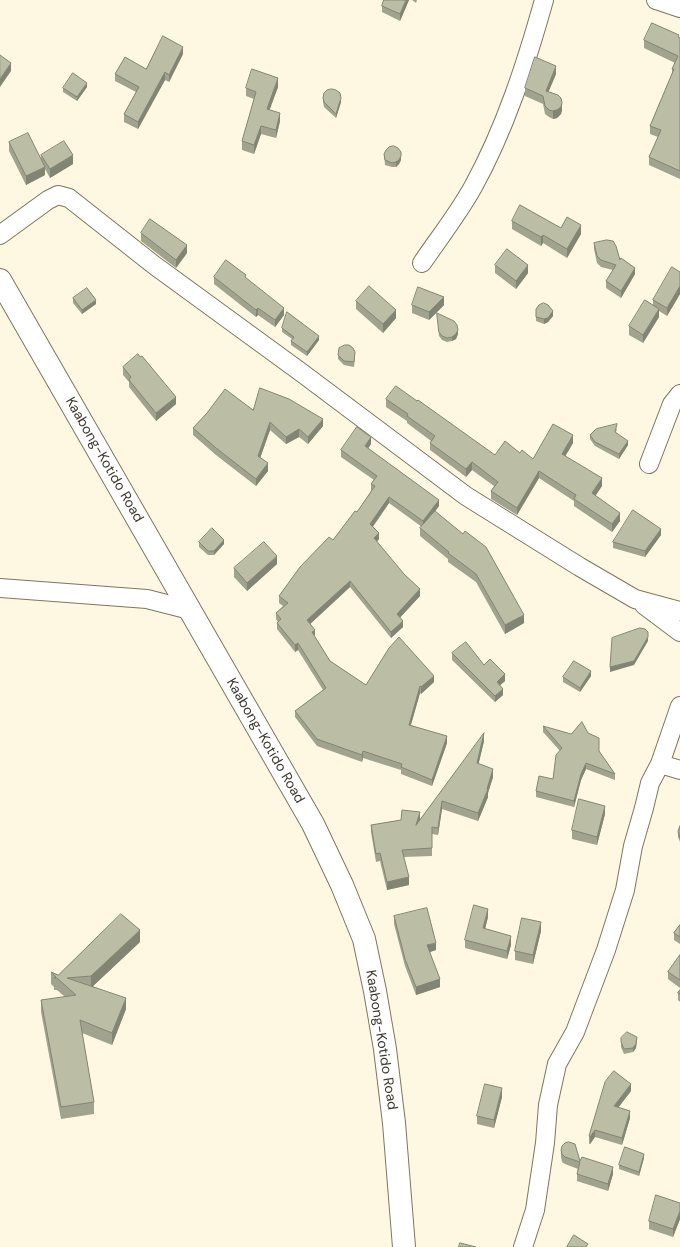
<!DOCTYPE html>
<style>
body{margin:0}
canvas{display:block;background:#fef7e2}
</style>
<canvas width="680" height="1247"></canvas>
<script>
const context = document.querySelector('canvas').getContext('2d');
context.lineJoin = 'round';
function trace(path, color, width, dash) {
  context.strokeStyle = color;
  context.lineWidth = width;
  context.lineCap = dash ? 'butt' : 'round';
  context.setLineDash(dash || []);
  context.stroke(path);
}
function paint(path, color) {
  context.fillStyle = color;
  context.fill(path, 'evenodd');
}
function label(font, color, halo, rows, align = 'center') {
  context.font = font + ' "DM Sans",sans-serif';
  context.lineWidth = 3;
  context.setLineDash([]);
  context.textBaseline = 'middle';
  context.strokeStyle = halo;
  context.fillStyle = color;
  for (const [text, x, y, turn = 0] of rows) {
    context.save();
    context.translate(x, y);
    context.rotate((+turn || 0) * Math.PI / 180);
    context.textAlign = isNaN(turn) ? turn : align;
    if (halo) context.strokeText(text, 0, 0);
    context.fillText(text, 0, 0);
    context.restore();
  }
}
const street = new Path2D(`
 M656 0 680 8
 M0 235 48 200 58 195 69 198 154 265 302 373 466 496 580 567 635 599 680 611
 M422 263C439 238 458 214 473 187 505 129 526 64 544 0
 M649 464 672 404 680 394
 M0 588 147 599 190 610
 M644 605 680 632
 M660 764 680 770
 M523 1247 535 1210 545 1143 548 1105 557 1064 575 1032 606 950 625 890 633 846 644 808 650 783 660 764 680 706`);
const secondary = new Path2D(`
 M0 280 313 824 342 885 364 939 375 991 385 1049 394 1123 404 1247`);
const wall = new Path2D(`
 M384 0H409L400 21 382 12V6Z
 M412 0H417L416 3Z
 M679 37 680 38V179L649 165V157L658 137 650 134V126L672 74V69L675 63 644 48V40Z
 M183 54 169 82 165 80 138 129 124 122V114L136 92 115 81V74L146 69Z
 M556 74 548 92 562 110 561 114 557 118 553 119 549 117 545 114 543 104 525 96V88Z
 M87 87 77 101 63 92V88Z
 M278 87 269 110 280 121 276 138 261 134 254 154 242 150V141L254 99 246 96V88Z
 M323 98 341 102 336 118 324 107 323 102Z
 M9 142 41 160V155L73 164 50 178 45 169V175L26 185 9 151Z
 M384 154 401 160 399 164 396 167H392L385 165Z
 M512 221 561 228 581 234 567 258 543 243 541 246 512 229Z
 M141 233 187 253 176 268 141 241Z
 M594 243 620 260 635 274 621 298 606 288V281L613 270 601 267 597 263 594 249Z
 M495 265 528 273 516 289 495 273Z
 M680 272V294L667 316 659 311V317L643 343 629 335V326L653 305V300Z
 M214 277 246 278 284 315 275 327 258 315 256 317 214 284Z
 M73 298 96 304 82 314 73 303Z
 M356 301 396 318 383 333 356 309Z
 M412 305H444L429 320 412 313Z
 M536 309 553 316 548 322 544 324 536 321Z
 M437 313 458 334 456 339 452 341 447 342 442 340 439 336Z
 M282 328 319 340 307 356 291 345V341L292 339 282 332Z
 M338 355 355 356 354 367 344 365 338 359Z
 M123 367 176 404 156 421 129 387V382L123 375Z
 M386 399 495 455 520 453 533 459 573 443 565 456 602 486 595 496 620 521 612 532 574 506V501L539 478 517 515 491 499V491L494 486 472 470 466 477 430 450V443L431 441 407 423V421L386 407Z
 M253 410 323 426 308 444 299 437 286 444 270 430 260 458 268 471 256 486 216 455 193 435V428Z
 M617 429 616 432 628 445 619 459 595 446 590 439V435Z
 M371 444 368 448 439 506 435 511 524 623 505 634 476 582 448 562V559L420 536V528L422 527 389 503 373 527 379 539 377 542 420 596 400 617 403 627 391 638 350 587 310 624 314 636 330 661 366 685 434 682 421 694 420 693 411 725 447 743 432 786 401 774V770L363 758 362 762 317 746 295 717V711L323 690 298 650 295 652 277 629V623L278 622 276 619V613L283 606 279 603V596L333 540 357 512 371 491V484L374 480 341 457V450Z
 M661 535 645 557 613 548V542Z
 M199 542 224 544 214 555H208L199 547Z
 M277 564 247 591 234 577V568Z
 M452 653 484 665 505 681 500 685 503 695 495 702 452 660Z
 M591 676 580 692 563 682V677Z
 M543 726 599 751 615 774V780L586 769 581 780 574 807 536 797V791L553 779 560 751 543 732Z
 M484 741 478 764 493 777 488 793V797L478 821 442 809 438 835 432 834V856L404 857 409 885 387 890 380 861 376 862 371 832V825L401 820 420 819Z
 M605 814 597 845 572 839V830Z
 M680 826V842L678 837V832Z
 M394 916 436 950 430 952 440 987 416 995 405 966 394 924Z
 M488 917 485 929 511 945 507 959 465 948V940Z
 M680 925V944L674 940V933Z
 M541 931 533 964 515 960V951Z
 M140 942 93 986 126 1009 112 1045 82 1033 94 1102V1114L61 1119 41 1012V1000L65 997 57 990H54V987L51 984V972L58 975Z
 M680 955V988L668 979V972Z
 M680 990V1002L678 1000V993Z
 M637 1041 636 1048 633 1052 624 1054 621 1047V1042Z
 M631 1091 618 1108 630 1118 622 1145 595 1137 590 1144H589V1136Z
 M502 1097 494 1128 477 1124V1116Z
 M561 1150 580 1161 613 1174 608 1191 577 1181V1174L578 1169 565 1164 562 1162 561 1157Z
 M644 1158 639 1176 619 1169V1165Z
 M680 1203V1219L673 1237 649 1229V1221Z`);
const shadedWall = new Path2D(`
 M406 0H409L400 21V14Z
 M183 47V54L169 82V75Z
 M11 63V71L0 87V79Z
 M556 66V74L546 98V91Z
 M165 72V80L138 129V122Z
 M278 78V87L267 117V109Z
 M87 83V87L77 101V97Z
 M341 98V102L336 118V114Z
 M562 103V110L561 114 557 118 553 119V111Z
 M280 113V121L276 138V130Z
 M261 126V134L254 154V145Z
 M73 155V164L50 178V169Z
 M401 156V160L399 164 396 167V162Z
 M45 167V175L26 185V176Z
 M581 225V234L567 258V249Z
 M543 235V243L541 246V237Z
 M187 245V253L176 268V260Z
 M528 265V273L516 289V281Z
 M635 268V274L621 298V291Z
 M680 286V294L667 316V308Z
 M444 297V305L429 320V312Z
 M96 300V304L82 314V310Z
 M258 308V315L256 317V310Z
 M284 308V315L275 327V320Z
 M659 309V317L643 343V335Z
 M396 310V318L383 333V324Z
 M553 311V316L548 322 544 324V319Z
 M458 330V334L456 339 452 341V337Z
 M319 336V340L307 356V352Z
 M176 397V404L156 421V413Z
 M323 419V426L308 444V437Z
 M270 422V430L258 464V456Z
 M299 429V437L286 444V437Z
 M573 435V443L562 462V454Z
 M371 437V444L365 453V446Z
 M628 441V445L619 459V454Z
 M472 462V470L466 477V469Z
 M268 463V471L256 486V479Z
 M539 471V478L517 515V508Z
 M602 478V486L592 501V493Z
 M389 497V503L370 530V524Z
 M439 500V506L423 528V521Z
 M620 513V521L612 532V524Z
 M661 529V535L645 557V551Z
 M379 533V539L374 545V538Z
 M224 540V544L214 555V551Z
 M277 556V564L247 591V583Z
 M350 581V587L307 627V620Z
 M420 589V596L397 621V614Z
 M524 615V623L505 634V625Z
 M403 621V627L391 638V632Z
 M315 630V636L312 632Z
 M648 637V641L634 665 610 672V667Z
 M298 643V650L295 652V645Z
 M591 671V676L580 692V688Z
 M505 674V681L497 688V682Z
 M434 676V682L421 694V687Z
 M420 686V693L409 731V725Z
 M503 689V695L495 702V696Z
 M484 733V741L477 771V763Z
 M447 736V743L432 786V780Z
 M363 751V758L362 762V755Z
 M586 763V769L581 780 574 807V801L581 774Z
 M493 769V777L488 793V797L478 821V813Z
 M442 801V809L438 835V828Z
 M605 806V814L597 845V837Z
 M420 812V820L416 825Z
 M409 877V885L387 890V882Z
 M488 909V917L483 937V928Z
 M541 922V931L533 964V955Z
 M140 930V942L91 988V976Z
 M511 936V945L507 959V951Z
 M436 943V950L427 953V945Z
 M440 979V987L416 995V987Z
 M126 998V1009L112 1045V1033Z
 M637 1037 636 1048 633 1052V1048Z
 M631 1084V1091L614 1113V1106Z
 M502 1088V1097L494 1128V1120Z
 M630 1111V1118L622 1145V1138Z
 M595 1130V1137L590 1144V1137Z
 M644 1154V1158L639 1176V1172Z
 M613 1167V1174L608 1191V1184Z
 M680 1211V1219L673 1237V1229Z`);
const building = new Path2D(`
 M384 0H406L400 14 382 6Z
 M652 23 679 35 678 37 680 38V171L649 157 661 130 650 126 674 69H672L678 56 644 40Z
 M163 36 183 47 169 75 165 72 138 122 124 114 139 87 115 74 125 57 146 69Z
 M0 55 11 63 0 79Z
 M535 57 556 66 546 91 558 95 561 98 562 103 561 107 557 110 553 111 549 110 545 106 543 96 525 88Z
 M252 69 278 78 267 109 280 113 276 130 261 126 254 145 242 141 256 92 246 88Z
 M73 73 87 83 77 97 63 88Z
 M332 89 336 90 340 93 341 98 336 114 324 102 323 98 324 93 327 90Z
 M28 133 45 167 26 176 9 142Z
 M64 141 73 155 50 169 41 155Z
 M394 146 398 148 401 152V156L399 160 396 162 392 163 385 160 384 154 386 150 389 147Z
 M520 205 561 228 567 217 581 225 567 249 543 235 541 237 512 221Z
 M150 219 187 245 176 260 141 233Z
 M607 240 613 241 616 246 620 260 621 258 635 268 621 291 606 281 616 265 601 260 597 256 594 243Z
 M507 249 528 265 516 281 495 265Z
 M226 260 246 275 245 277 284 308 275 320 258 308 256 310 214 277Z
 M672 267 680 272V286L667 308 653 300Z
 M369 286 396 310 383 324 356 301Z
 M418 287 444 297 429 312 412 305Z
 M87 288 96 300 82 310 73 298Z
 M645 300 659 309 643 335 629 326Z
 M544 303 548 305 553 311 548 318 544 319 536 317V309L539 305Z
 M287 312 319 336 307 352 291 341 294 337 282 328Z
 M437 313 454 321 457 325 458 330 456 334 452 337 447 338 442 336 439 332Z
 M345 345H349L353 348 355 352 354 362 344 361 338 355 339 348Z
 M138 354 140 357 142 356 176 397 156 413 129 380 131 377 123 367Z
 M396 386 417 401 418 400 495 455 505 441 520 453 522 450 533 459 553 424 573 435 562 454 602 478 592 493 620 513 612 524 574 499 576 495 539 471 517 508 491 491 498 482 472 462 466 469 430 443 435 436 407 416 408 414 386 399Z
 M260 388 289 399 323 419 308 437 299 429 286 437 270 422 258 456 268 463 256 479 216 448 193 428 207 413 225 389 253 410Z
 M617 424 615 432 628 441 619 454 595 442 590 435 596 429Z
 M357 427 371 437 365 446 439 500 423 521 389 497 370 524 379 533 374 538 404 574 420 589 397 614 403 621 391 632 350 581 307 620 315 630 312 632 330 661 366 685 389 648 399 637 434 676 421 687 420 686 409 725 447 736 432 780 401 767 402 764 363 751 362 755 317 739 295 711 326 688 298 643 295 645 277 623 281 619 276 613 288 603 279 596 300 567 329 537 333 540 355 511 357 512 375 486 371 484 377 476 341 450Z
 M633 510 661 529 645 551 613 542Z
 M435 511 463 534 465 531 486 547 524 615 505 625 476 574 448 553 449 552 420 528Z
 M212 528 224 540 214 551H208L199 542Z
 M264 542 277 556 247 583 234 568Z
 M640 628 645 629 648 632V637L634 661 610 667 612 638Z
 M466 642 484 665 490 659 505 674 497 682 503 689 495 696 452 653Z
 M574 661 591 671 580 688 563 677Z
 M582 722 588 733 599 738V751L615 774 586 763 581 774 574 801 536 791 539 776 553 779 556 755 562 748 543 726 571 734Z
 M484 733 477 763 493 769 487 789H488L478 813 442 801 438 828 432 827V848L402 850 409 877 387 882 380 853 376 854 371 825 401 820 402 810 420 812 416 825Z
 M579 799 605 806 597 837 572 830Z
 M680 826V838L678 832Z
 M474 905 488 909 483 928 511 936 507 951 465 940Z
 M427 908 436 943 427 945 440 979 416 987 405 959 394 916Z
 M121 914 140 930 91 976 67 978 126 998 112 1033 80 1020 94 1102 61 1107 41 1000 76 995 57 978H54L56 977 51 972 58 975Z
 M522 918 541 922 533 955 515 951Z
 M680 925V937L674 933Z
 M680 955V980L668 972Z
 M680 990V994L678 993Z
 M627 1032 637 1037 636 1044 633 1048 624 1049 621 1042V1038Z
 M614 1071 631 1084 614 1106 630 1111 622 1138 595 1130 590 1137 589 1136 605 1082Z
 M485 1084 502 1088 494 1120 477 1116Z
 M569 1142 575 1144 580 1161 582 1157 613 1167 608 1184 577 1174 580 1162 565 1157 562 1154 561 1150 562 1146 565 1143Z
 M625 1147 644 1154 639 1172 619 1165Z
 M656 1195 680 1203V1211L673 1229 649 1221Z
 M574 1235 588 1244 586 1247H567Z
 M460 1243 476 1247H459Z`);
const streetNames = [
 ["Kaabong-Kotido Road",104,460,60],
 ["Kaabong-Kotido Road",265,741,60],
 ["Kaabong-Kotido Road",381,1040,81]
];
trace(street, '#7e765e', 20);
trace(secondary, '#7e765e', 24);
trace(street, '#fff', 18);
trace(secondary, '#fff', 22);
paint(wall, '#a1a38e');
paint(shadedWall, '#838574');
paint(building, '#bbbea5');
trace(building, '#838574', 1);
label('14px', '#3d3a30', '#fff', streetNames);
</script>
